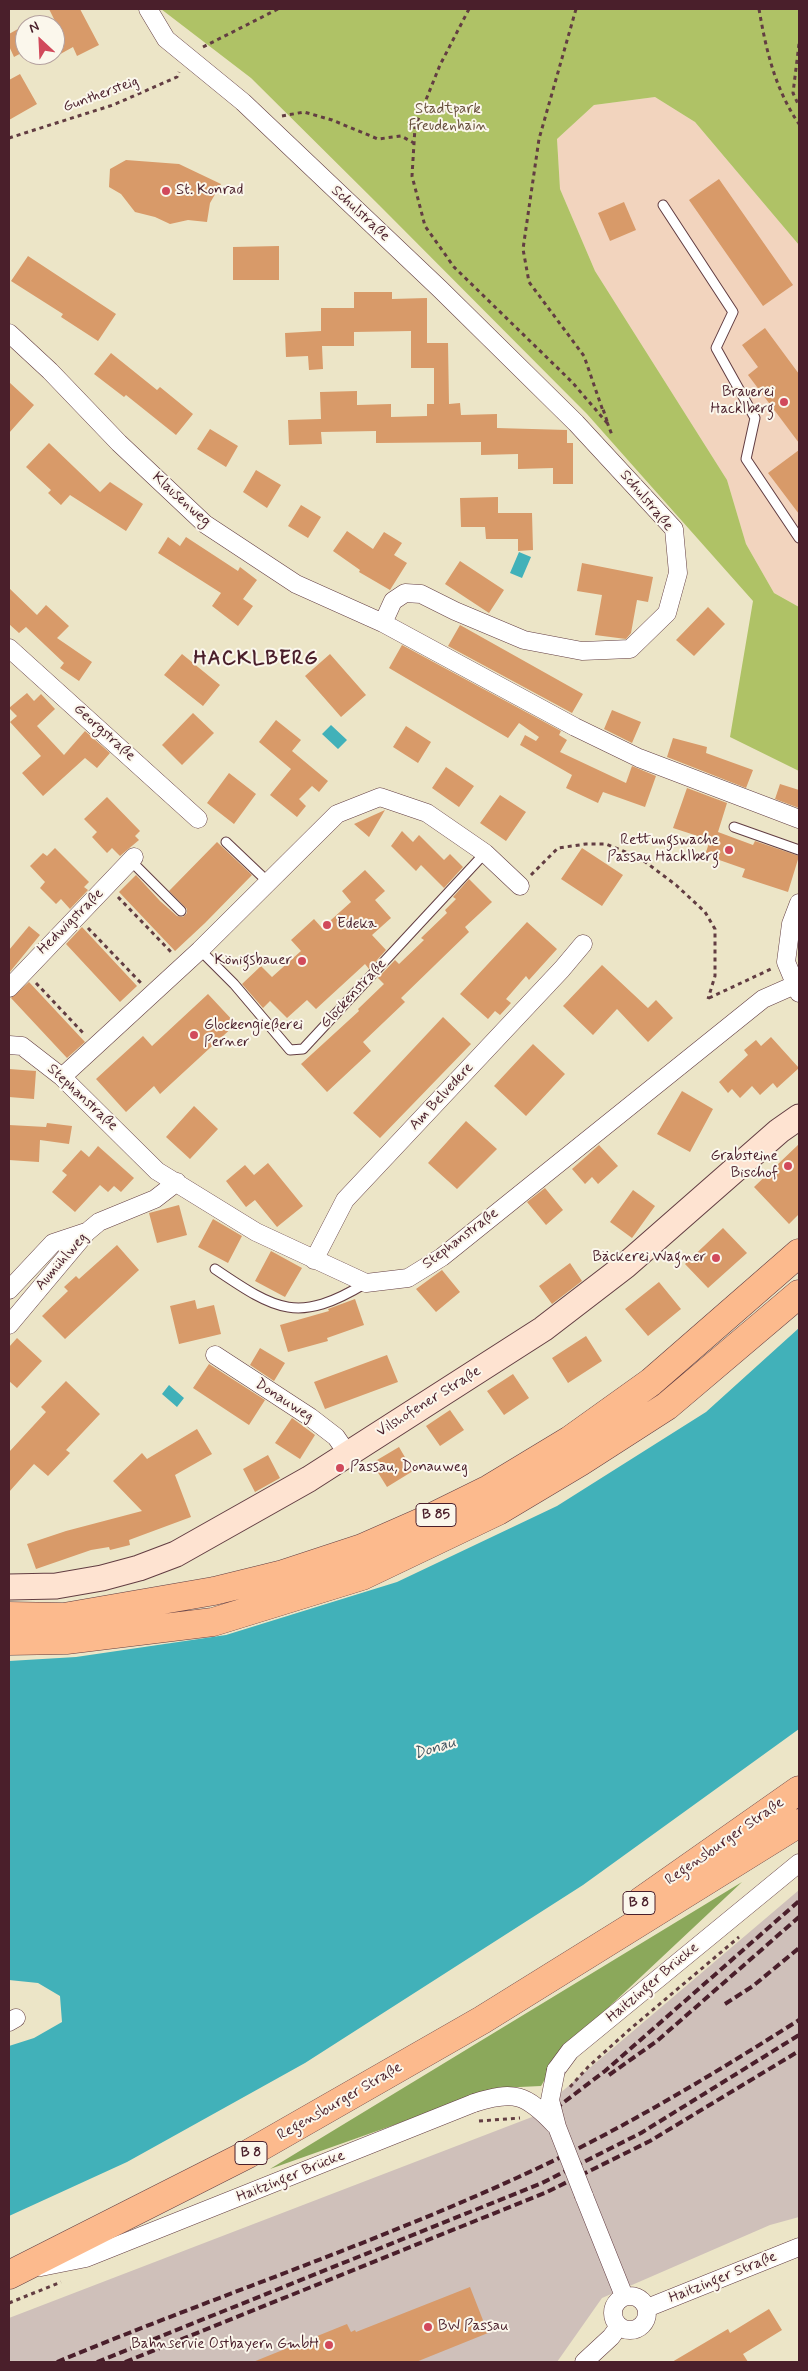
<!DOCTYPE html>
<meta charset="utf-8">
<style>
body{margin:0}
#map{position:relative;width:808px;height:2371px;overflow:hidden;background:#ece5c7;font-family:Mynerve,sans-serif}
canvas{display:block}
.frame{position:absolute;inset:0;border:10px solid #4a1f2b;pointer-events:none}
.north{position:absolute;left:15px;top:15px;width:50px;height:50px;box-sizing:border-box;background:#fbf7ec;border:1px solid #b4a19f;border-radius:50%;rotate:335deg;font-size:14px;font-weight:700;line-height:20px;text-align:center;color:#4a1f2b}
.north::after{content:'';display:block;margin:auto;width:18px;height:22px;background:#d1495b;clip-path:polygon(50% 0,100% 100%,50% 72%,0 100%)}
</style>
<div id="map">
<canvas width="808" height="2371"></canvas>
<div class="frame"></div>
<div class="north">N</div>
</div>
<script>
const context = document.querySelector('canvas').getContext('2d');
context.lineJoin = 'round';
function paint(path, color) {
  context.fillStyle = color;
  context.fill(path, 'evenodd');
}
function trace(path, color, width, dash) {
  context.strokeStyle = color;
  context.lineWidth = width;
  context.lineCap = dash ? 'butt' : 'round';
  context.setLineDash(dash || []);
  context.stroke(path);
}
function label(font, color, halo, rows, align = 'center') {
  context.font = font + ' Mynerve,sans-serif';
  context.lineWidth = 4;
  context.setLineDash([]);
  context.textBaseline = 'middle';
  context.strokeStyle = halo;
  context.fillStyle = color;
  for (const [text, x, y, turn = 0] of rows) {
    context.save();
    context.translate(x, y);
    context.rotate((+turn || 0) * Math.PI / 180);
    context.textAlign = isNaN(turn) ? turn : align;
    if (halo) context.strokeText(text, 0, 0);
    context.fillText(text, 0, 0);
    context.restore();
  }
}
const built = new Path2D(`
 M655 97 695 122 799 245V607L774 593 746 544 727 480 595 271 560 189 557 139 594 105Z`);
const industrial = new Path2D(`
 M799 1890V2217L770 2225 602 2298 557 2362H9V2318L532 2117Z`);
const green = new Path2D(`
 M161 9H799V245L695 122 655 97 594 105 557 139 560 189 595 271 727 480 746 544 774 593 799 607V771L730 737 753 601 587 414 379 205 251 78Z`);
const forest = new Path2D(`
 M742 1882 562 2051 541 2086 498 2088 270 2169Z`);
const water = new Path2D(`
 M519 552 531 557 522 578 510 573Z
 M331 725 347 740 338 749 322 734Z
 M799 1328V1729L583 1885 305 2063 127 2162 9 2216V2046L34 2038 62 2022 60 1996 38 1983 9 1980V1661L76 1657 226 1635 397 1582 557 1506 706 1412Z
 M169 1385 184 1398 177 1407 162 1394Z`);
const building = new Path2D(`
 M49 9H80L99 45 77 56 73 47 55 57V34L63 37Z
 M25 25V51L14 57 9 46V34Z
 M20 74 37 104 9 120V80Z
 M126 160 179 164 221 184 210 203 207 222 188 220 170 224 155 217 135 212 121 194 109 187 110 169Z
 M719 179 793 285 763 306 689 200Z
 M624 202 636 230 610 241 598 213Z
 M279 246V280H233V247Z
 M28 256 116 314 98 341 61 317 63 314 11 281Z
 M354 292H392V299L427 298V343H448L449 404 460 403 461 415 497 414V428L567 430V443H573V484H553V468L518 469V454L481 455V442L376 443V431L321 432 322 444 289 445 288 420 321 419 320 392 357 391V405L391 404V417L427 416V404H434V368H411V331L354 332V346H322L323 369 309 370 308 356 286 357 285 333 321 331V308H354Z
 M765 328 799 374V443L748 375 758 367 742 345Z
 M111 353 157 390 160 387 193 414 176 435 126 395 124 397 94 374Z
 M9 382 34 405 9 433Z
 M210 429 238 446 226 467 197 449Z
 M49 443 100 492 110 482 143 504 126 531 70 495 61 505 48 493 51 490 26 467Z
 M799 450V514L768 473Z
 M256 470 281 485 267 508 243 492Z
 M498 497V513H532L533 550 518 551V539H486L485 527H461L460 498Z
 M301 505 321 517 308 538 288 526Z
 M347 531 373 549 384 532 402 543 394 555 407 563 390 590 359 572 360 570 333 551Z
 M168 537 180 546 186 537 238 571 240 567 257 580 243 599 253 606 238 626 212 606 221 593 158 553Z
 M460 561 504 590 489 613 445 584Z
 M582 563 653 577 648 602 637 600 631 633 626 639 595 635 602 595 577 591Z
 M9 588 37 615 46 605 69 626 57 638 92 662 79 681 60 668 64 663 26 627 19 633 9 624Z
 M708 607 725 624 694 656 676 640Z
 M460 625 583 694 572 713 448 646Z
 M402 645 561 731 559 735 567 740 560 752 626 783 632 766 656 776 645 807 603 792 598 803 566 788 572 775 520 745 525 735 536 741 539 737 519 723 508 738 389 668Z
 M182 654 220 685 203 706 164 675Z
 M330 654 366 695 341 717 305 676Z
 M27 693 34 701 41 694 55 709 37 726 64 755 85 731 110 753 97 768 85 758 43 796 22 773 41 756 10 722 17 716 9 708Z
 M612 710 641 722 632 743 604 729Z
 M193 713 214 733 182 765 162 745Z
 M276 720 301 740 292 751 328 781 319 792 312 786 299 799 306 806 297 817 270 795 291 769 259 742Z
 M406 726 431 742 418 763 393 747Z
 M673 738 707 747 706 753 753 770 746 788 667 757Z
 M446 767 474 786 459 807 432 788Z
 M229 773 256 794 234 824 207 803Z
 M780 784 799 790V808L775 799Z
 M687 788 727 803 718 832 753 845 755 841 799 856 788 892 742 877 745 869 705 855 710 840 673 828Z
 M500 795 526 812 506 841 480 823Z
 M107 797 140 831 135 836 139 840 120 856 112 848 107 853 92 837 97 832 84 819Z
 M385 810 369 837 354 824Z
 M402 831 413 842 419 835 444 860 450 854 463 867 444 888 421 865 416 871 391 846Z
 M217 842 252 875 205 923 175 951 119 892 136 875 160 901 177 916 183 917 187 913V909L169 891Z
 M55 848 89 882 84 887 88 890 70 909 61 899 56 904 40 888 45 882 30 866 43 853 47 856Z
 M582 848 623 875 602 906 561 879Z
 M365 870 385 891 375 900 391 918 372 935 386 950 369 969 365 964 316 1009 307 1000 287 1018 270 1001 263 1008 242 984 261 966 272 977 301 951 291 940 314 919 322 928 351 902 342 891Z
 M469 879 492 902 465 927 469 932 401 998 405 1002 363 1042 371 1051 327 1092 301 1064 359 1011 358 1009 384 984 378 978 395 960 399 964 424 940 421 938 447 913 445 910 456 899 453 897Z
 M527 922 557 949 529 980 526 976 506 999 511 1003 500 1015 495 1011 488 1019 460 994Z
 M29 926 40 935 9 973V950Z
 M82 927 137 986 120 1002 66 944Z
 M602 965 648 1008 656 1000 673 1018 648 1042 617 1009 593 1035 563 1006Z
 M29 982 85 1042 67 1058 11 998Z
 M208 994 236 1024 160 1094 154 1086 126 1112 96 1079 143 1036 152 1046Z
 M443 1017 471 1044 380 1138 353 1113Z
 M771 1037 799 1068 777 1088 773 1083 760 1095 752 1086 740 1098 732 1089 728 1093 719 1082 748 1055 744 1050 756 1040 761 1046Z
 M533 1044 565 1074 526 1116 494 1086Z
 M9 1069 36 1071 34 1099 9 1097Z
 M682 1091 713 1109 690 1152 657 1134Z
 M194 1106 218 1129 190 1159 166 1137Z
 M466 1121 497 1149 457 1189 428 1163Z
 M47 1123 72 1126 69 1144 40 1140 39 1162 9 1160V1125L46 1127Z
 M799 1144V1214L789 1224 754 1187Z
 M599 1145 618 1166 598 1184 592 1177 585 1184 572 1169Z
 M98 1146 134 1178 121 1192 114 1186 108 1192 100 1185 75 1212 52 1192 67 1175 62 1171 81 1150 89 1157Z
 M268 1163 303 1206 277 1227 255 1200 246 1207 226 1181 245 1165 254 1175Z
 M545 1188 563 1210 546 1225 527 1202Z
 M633 1190 655 1206 632 1238 610 1222Z
 M179 1205 187 1235 157 1243 149 1213Z
 M213 1219 242 1236 228 1263 198 1247Z
 M723 1228 747 1253 708 1288 685 1264Z
 M117 1245 139 1270 65 1339 42 1316 68 1291 64 1287 76 1276 79 1279Z
 M271 1251 302 1268 285 1297 255 1281Z
 M570 1263 582 1281 552 1304 539 1286Z
 M442 1270 460 1292 436 1312 416 1289Z
 M659 1282 681 1309 648 1336 625 1309Z
 M355 1299 364 1325 327 1338 328 1341 288 1352 280 1325 329 1311 328 1309Z
 M195 1300 197 1309 214 1305 221 1334 179 1344 170 1306Z
 M586 1336 602 1361 568 1383 552 1358Z
 M17 1338 42 1361 17 1388 9 1381V1347Z
 M260 1348 285 1363 274 1381 250 1365Z
 M387 1355 398 1382 325 1409 314 1382Z
 M209 1364 265 1400 249 1425 193 1388Z
 M513 1374 529 1398 504 1415 487 1391Z
 M66 1381 100 1414 66 1450 70 1453 48 1476 34 1464 9 1492V1452L46 1412 41 1407Z
 M450 1410 464 1430 440 1446 426 1426Z
 M292 1418 315 1435 300 1459 275 1443Z
 M197 1429 212 1454 175 1475 191 1517 129 1540 130 1545 110 1550 109 1547 91 1550 36 1569 27 1544 66 1531 142 1511 113 1481 142 1453 147 1459Z
 M399 1447 413 1471 387 1487 372 1463Z
 M268 1455 280 1478 255 1492 243 1469Z
 M470 2287 488 2333 416 2362H253L347 2324 351 2332 355 2330 356 2332Z
 M769 2309 782 2330 743 2354 748 2362H672L728 2329 730 2333Z`);
const path = new Path2D(`
 M469 9 440 65 415 127 412 176 425 226 454 267 572 382 608 424 603 409
 M576 9 539 139 523 249 529 282 584 356 603 411
 M759 9C766 50 775 89 799 124
 M799 44 793 93 799 106
 M203 47 278 9
 M282 116 304 112 332 120 378 139 401 136 414 143
 M9 138 113 105 177 77 179 72
 M607 422 612 435
 M531 875 558 848 586 844H606L640 858 676 885 705 912 715 929V976L708 999
 M118 897 173 954
 M88 928 141 983
 M36 983 85 1035
 M709 998 771 969
 M570 2087 588 2067 629 2030 739 1937
 M479 2121 520 2118
 M9 2303 61 2282`);
const lane = new Path2D(`
 M663 205 733 312 716 348 755 418 746 459 799 538
 M734 827 799 850
 M226 842 267 881
 M131 861 181 911
 M200 950 234 984 290 1050 303 1049 485 853
 M215 1269C277 1311 298 1324 366 1283`);
const street = new Path2D(`
 M148 9 166 39 243 102 440 289 576 423 674 529 678 573 667 613 630 649 582 651 524 640 455 611 421 594 405 593 393 601 383 623 575 727 639 758 799 819
 M9 333 50 371 119 443 205 524 296 584 383 623
 M9 648 198 819
 M799 903 791 924 786 962 799 993
 M9 988 134 857
 M9 1045 22 1046 62 1077 157 1171 256 1232 366 1283 408 1278 442 1257 763 999 797 984
 M62 1077 200 950 337 814 380 797 427 813 485 853 520 886
 M314 1260 345 1200 562 969 583 944
 M9 1290 53 1243 86 1232
 M9 1325 87 1232 99 1222 155 1199 177 1182
 M215 1355 310 1417 336 1437 347 1453
 M9 2022 16 2018
 M556 2070 570 2051 799 1863
 M584 2196 624 2296
 M41 2267 86 2258 474 2103
 M613 2313a17 17 0 1 1 34 0a17 17 0 1 1-34 0Z
 M647 2308 799 2247
 M584 2362 611 2337 619 2326`);
const secondary = new Path2D(`
 M9 1587 56 1586 102 1578 139 1568 176 1554 309 1479 543 1329 625 1266 779 1131 799 1117`);
const primary = new Path2D(`
 M9 1616 64 1617 214 1591 283 1574 362 1548 428 1519 489 1489 570 1440 651 1382 799 1253
 M9 1641 66 1640 213 1622 362 1576 498 1511 580 1462 667 1406 799 1294
 M641 1901 799 1790
 M9 2275 248 2154 482 2020 799 1823`);
const rail = new Path2D(`
 M725 2004 753 1986 799 1948
 M609 2075 657 2041 799 1917
 M555 2109 605 2071 799 1901
 M57 2362C223 2293 395 2237 557 2159 641 2118 720 2070 799 2020
 M97 2362 542 2183 641 2133 799 2035
 M125 2362 547 2192 650 2141 799 2051`);
const streetBridge = new Path2D(`
 M556 2070 550 2100 557 2127 584 2196
 M474 2103C514 2090 526 2094 555 2125`);
const markers = [
 [166,191,5,"#d1495b"],
 [784,402,5,"#d1495b"],
 [729,850,5,"#d1495b"],
 [327,925,5,"#d1495b"],
 [302,961,5,"#d1495b"],
 [194,1035,5,"#d1495b"],
 [788,1166,5,"#d1495b"],
 [716,1258,5,"#d1495b"],
 [340,1468,5,"#d1495b"],
 [428,2327,5,"#d1495b"],
 [329,2345,5,"#d1495b"]
];
const shields = [
 [436,1515,40],
 [639,1903,32],
 [251,2153,32]
];
const shieldNames = [
 ["B 85",436,1515],
 ["B 8",639,1903],
 ["B 8",251,2153]
];
const streetNames = [
 ["Gunthersteig",101,95,-20],
 ["Schulstraße",360,214,43],
 ["Klausenweg",181,500,42],
 ["Schulstraße",646,501,50],
 ["Georgstraße",104,733,42],
 ["Hedwigstraße",71,922,-45],
 ["Glockenstraße",354,994,-47],
 ["Am Belvedere",442,1097,-47],
 ["Stephanstraße",82,1098,43],
 ["Stephanstraße",461,1239,-37],
 ["Aumühlweg",62,1262,-49],
 ["Donauweg",284,1401,33],
 ["Vilshofener Straße",429,1402,-32],
 ["Regensburger Straße",725,1842,-35],
 ["Haitzinger Brücke",653,1983,-40],
 ["Regensburger Straße",340,2102,-30],
 ["Haitzinger Brücke",291,2177,-22],
 ["Haitzinger Straße",723,2278,-22]
];
const parkNames = [
 ["Stadtpark",448,110],
 ["Freudenhain",448,127]
];
const poiNames = [
 ["St. Konrad",176,191,"left"],
 ["Brauerei",774,393],
 ["Hacklberg",774,410],
 ["Rettungswache",719,841],
 ["Passau Hacklberg",719,858],
 ["Edeka",337,925,"left"],
 ["Königsbauer",292,961],
 ["Glockengießerei",204,1026,"left"],
 ["Perner",204,1043,"left"],
 ["Grabsteine",778,1157],
 ["Bischof",778,1174],
 ["Bäckerei Wagner",706,1258],
 ["Passau, Donauweg",350,1468,"left"],
 ["BW Passau",438,2327,"left"],
 ["Bahnservie Ostbayern GmbH",319,2345]
];
const waterNames = [
 ["Donau",435,1749,-17]
];
const districtNames = [
 ["HACKLBERG",256,660]
];
paint(built, '#f2d4be');
paint(industrial, '#cfc0ba');
paint(green, '#afc266');
paint(forest, '#8ba85b');
paint(water, '#41b1b9');
paint(building, '#d89a69');
trace(lane, '#623d42', 11);
trace(street, '#623d42', 19);
trace(secondary, '#623d42', 27);
trace(primary, '#623d42', 29);
trace(path, '#623d42', 3, [4, 4]);
trace(lane, '#fff', 9);
trace(street, '#fff', 18);
trace(secondary, '#fee3d1', 25);
trace(primary, '#fcba8d', 28);
trace(rail, '#4a1f2b', 4, [8, 4]);
trace(streetBridge, '#623d42', 19, []);
trace(streetBridge, '#fff', 18);
for (const [x, y, r, color] of markers) {
  const dot = new Path2D();
  dot.arc(x, y, r, 0, 2 * Math.PI);
  context.fillStyle = color;
  context.fill(dot);
  trace(dot, '#fbf7ec', 2);
}
for (const [x, y, w] of shields) {
  const box = new Path2D();
  box.roundRect(x - w / 2, y - 11.5, w, 23, 4);
  context.fillStyle = '#fbf7ec';
  context.fill(box);
  trace(box, '#4a1f2b', 1);
}
label('bold 14px', '#4a1f2b', null, shieldNames);
label('15px', '#4a1f2b', '#fbf7ec', streetNames);
label('15px', '#68503d', '#fbf7ec', parkNames);
label('15px', '#4a1f2b', '#fbf7ec', poiNames, 'right');
label('italic 16px', '#465964', '#fbf7ec', waterNames);
context.letterSpacing = '1px';
label('bold 20px', '#4a1f2b', '#fbf7ec', districtNames);
context.letterSpacing = '0px';
</script>
